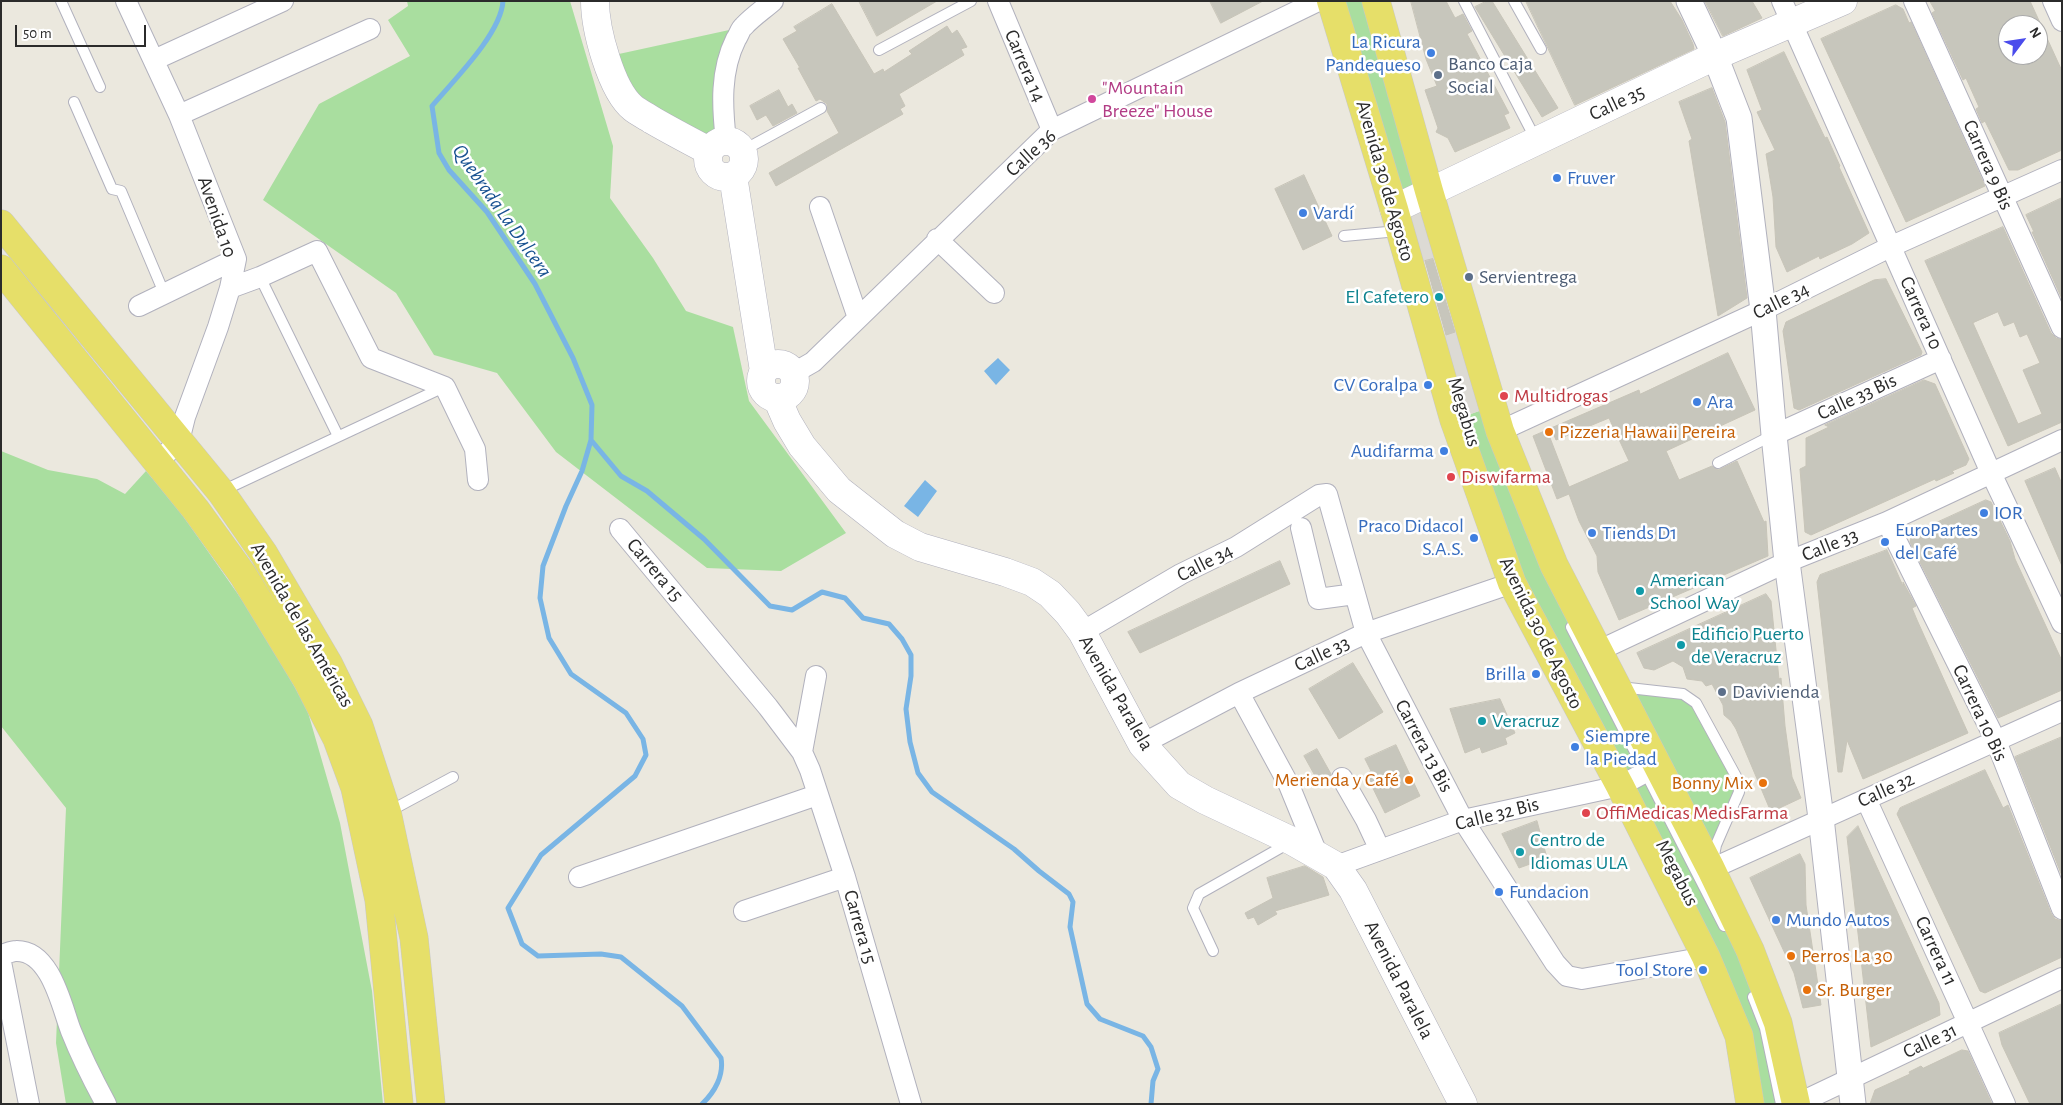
<!DOCTYPE html>
<meta charset="utf-8">
<style>
body{margin:0}
#map{position:relative;width:2063px;height:1105px;overflow:hidden;background:#ebe8de;font-family:"Alegreya Sans",sans-serif}
canvas{display:block}
.frame{position:absolute;inset:0;border:2px solid #2b2b2b;pointer-events:none}
.north{position:absolute;left:1998px;top:15px;width:50px;height:50px;box-sizing:border-box;background:#fff;border:1px solid #aaa;border-radius:50%;rotate:59deg;font-size:14px;font-weight:700;line-height:20px;text-align:center;color:#2b2b2b}
.north::after{content:'';display:block;margin:auto;width:18px;height:22px;background:#4b4cec;clip-path:polygon(50% 0,100% 100%,50% 72%,0 100%)}
.scale{position:absolute;left:15px;top:25px;width:131px;height:22px;box-sizing:border-box;border:2px solid #2b2b2b;border-top:0;padding-left:6px;font-size:15px;line-height:18px;white-space:nowrap;color:#2b2b2b;-webkit-text-stroke:4px #fff;paint-order:stroke}
</style>
<div id="map">
<canvas width="2063" height="1105"></canvas>
<div class="frame"></div>
<div class="north">N</div>
<div class="scale">50 m</div>
</div>
<script>
const context = document.querySelector('canvas').getContext('2d');
context.lineJoin = 'round';
function paint(path, color) {
  context.fillStyle = color;
  context.fill(path, 'evenodd');
}
function trace(path, color, width, dash) {
  context.strokeStyle = color;
  context.lineWidth = width;
  context.lineCap = dash ? 'butt' : 'round';
  context.setLineDash(dash || []);
  context.stroke(path);
}
function label(font, color, halo, rows, align = 'center') {
  context.font = font + ' "Alegreya Sans",sans-serif';
  context.lineWidth = 5;
  context.setLineDash([]);
  context.textBaseline = 'middle';
  context.strokeStyle = halo;
  context.fillStyle = color;
  for (const [text, x, y, turn = 0] of rows) {
    context.save();
    context.translate(x, y);
    context.rotate((+turn || 0) * Math.PI / 180);
    context.textAlign = isNaN(turn) ? turn : align;
    if (halo) context.strokeText(text, 0, 0);
    context.fillText(text, 0, 0);
    context.restore();
  }
}
const green = new Path2D(`
 M407 1H570L613 146 610 198 653 258 686 311 733 327 749 401 846 533 781 571 707 568 556 452 497 373 434 355 396 293 263 200 319 104 410 56 388 20 408 6Z
 M1344 1H1363L1419 196 1403 205Z
 M743 27 720 142 632 107 605 57Z
 M1482 410 1645 772 1737 953 1765 1028 1781 1104H1762L1521 579 1465 416Z
 M1 451 48 470 97 479 125 494 146 471 174 503 261 627 307 709 340 823 372 991 383 1104H66L56 1043 66 808 1 726Z
 M1617 686 1683 694 1696 703 1738 780 1711 869Z`);
const plaza = new Path2D(`
 M1419 196 1437 258 1419 263 1403 205Z
 M1458 331 1482 410 1465 416 1441 336Z`);
const water = new Path2D(`
 M998 358 1010 370 996 385 984 371Z
 M925 480 937 491 918 517 904 506Z`);
const stream = new Path2D(`
 M503 1C501 34 453 81 432 106L439 153 449 170 487 212 535 284 573 358 592 405 591 440 582 471 566 506 543 566 540 598 549 638 571 674 626 713 643 739 646 755 635 776 541 855 508 908 522 944 538 956 601 954 621 957 682 1006 721 1058C724 1075 715 1092 702 1104
 M591 440 621 476 647 491 704 539 770 606 792 610 822 592 845 598 863 618 889 624 902 639 911 655V676L906 709 910 742 918 773 932 792 1014 849 1039 871 1069 894 1073 902 1070 927 1087 1004 1100 1019 1143 1036 1151 1047 1158 1069 1153 1081 1151 1104`);
const building = new Path2D(`
 M859 1H937L877 36Z
 M1210 1H1263L1221 23Z
 M1411 1H1446L1455 18 1463 14 1472 31 1467 34 1509 113 1504 115 1510 128 1455 152 1448 138 1436 132 1438 128 1425 90 1437 86 1426 59Z
 M1487 1H1492L1558 108 1542 117 1475 7Z
 M1526 1H1670L1682 20 1693 44 1694 49 1575 105Z
 M1705 1H1752L1762 18 1723 36Z
 M1930 1H2030L2062 71V150L2018 170H2009L1985 121 1982 123 1976 109 1979 107 1966 78 1963 80 1932 13 1935 11ZM2008 25H2038V55H2008Z
 M832 4 874 74 883 69 884 72 912 54 909 51 947 26 952 34 957 30 962 38 967 47 961 49 964 55 899 94 905 106 900 109 903 114 776 186 769 173 839 133 827 111V104L820 99 816 101 798 68H800L783 39 797 31 794 27Z
 M1896 5 1903 9 1909 23 1911 22 1985 186 1906 222 1821 39Z
 M1784 52 1825 138 1827 137 1840 166 1839 167 1869 233 1852 244 1820 259 1819 256 1787 272 1776 247 1773 197 1766 154 1775 150 1757 112 1762 110 1747 70Z
 M1712 88 1725 122 1747 298 1718 316 1689 141 1692 139 1679 102Z
 M779 90 788 107 792 104 797 113 773 126 766 115 757 120 750 106Z
 M1304 175 1332 236 1303 250 1275 189Z
 M2062 198V299L2032 232H2034L2026 215Z
 M2003 227 2051 333 2056 338 2062 340V422L2008 446 1925 261ZM1998 312 2004 326 2014 322 2020 337 2027 334 2040 363 2023 370 2042 414 2018 424 1973 323Z
 M1433 259 1455 332 1446 335 1425 261Z
 M1886 279 1922 352 1921 355 1799 410 1794 408 1783 331 1786 322 1874 280Z
 M1728 353 1755 410 1666 451 1679 480 1712 466 1718 470 1737 461 1764 522 1766 521 1768 556 1619 620 1598 572 1597 556 1579 521 1569 494 1557 499 1533 436 1547 430 1569 487 1629 461 1609 418 1556 440 1551 428 1639 390 1640 394Z
 M1924 380 1935 384 1969 459 1966 465 1952 471 1954 473 1936 481 1935 479 1811 535 1805 532 1800 469 1806 466V438L1829 427 1825 425Z
 M2055 468 2062 484V566L2025 481Z
 M1986 500 1991 502 2010 541 2015 559 2062 661V690L1998 718 1910 542 1912 534Z
 M1887 550 1903 586V582L1916 606 1912 608 1917 620 1968 733 1863 779 1847 740 1842 772H1838L1817 582 1820 575Z
 M1280 561 1290 584 1140 653 1128 632Z
 M1766 594 1771 601 1779 679 1781 678 1785 726 1792 777 1801 798 1771 812 1736 729 1731 721 1724 715 1723 705 1712 684 1706 686 1702 681 1687 679 1683 667 1673 661 1654 670 1644 668 1637 653Z
 M1353 663 1383 712 1339 739 1309 689Z
 M1500 699 1515 733 1505 738 1507 744 1482 753 1480 747 1465 753 1450 709Z
 M2062 737V876L2015 757Z
 M1396 745 1420 796 1385 813 1366 774 1371 771 1365 759Z
 M1317 749 1331 774 1330 777 1319 783 1304 756Z
 M1985 770 2003 808 2008 805 2051 913 2055 919 2062 921V957L1985 993 1980 991 1897 814 1900 808Z
 M1537 821 1547 858 1519 868 1502 834Z
 M1858 826 1939 1003 1940 1015 1871 1047 1847 837Z
 M1800 854 1805 864 1806 905 1821 1005 1803 1008 1794 973 1750 878Z
 M1305 866 1323 877 1329 895 1275 911 1277 914 1258 925 1254 917 1248 919 1245 913 1273 898 1267 878Z
 M2062 1004V1104H2030L2002 1045 1999 1033Z
 M1962 1050 1968 1051 1992 1104H1870L1875 1090 1910 1074 1909 1072 1921 1066 1923 1068Z`);
const service = new Path2D(`
 M61 1 100 87
 M1464 1 1536 140
 M1514 1 1541 49
 M879 50 971 1
 M74 102 112 189 121 191 164 293
 M742 151 821 108
 M1344 236 1398 231
 M260 277 338 436
 M1718 463 1773 435
 M222 491 444 387
 M1571 627 1724 926
 M1620 687 1683 694 1696 703 1738 780 1739 792 1716 845 1713 861
 M388 812 453 777
 M1213 951 1193 908 1199 894 1289 843
 M1753 997 1765 1028 1781 1104`);
const minor = new Path2D(`
 M126 1 179 115 236 259 230 288 218 327 185 417 179 441 158 462
 M998 1 1052 130
 M1782 1 1991 473 2062 623
 M1914 1 2062 328
 M2053 1 2062 21
 M154 60 283 1
 M179 115 370 29
 M726 141C722 106 720 71 736 39 739 35 740 29 744 26 752 17 764 9 773 1
 M820 207 858 318
 M937 239 994 293
 M230 288 260 277 317 251 371 358 445 387 475 449 478 480
 M139 306 236 259
 M792 374 813 362 1052 130 1318 1
 M1500 431 1763 310 1892 246 2062 170
 M1774 435 1941 359
 M1887 522 1996 741 2062 909
 M1301 528 1318 599 1355 594
 M620 529 768 707 802 752 810 770 845 877 911 1104
 M1082 632 1181 574 1236 547 1319 495 1327 494 1366 633 1463 820 1555 963 1567 976 1582 979 1706 957
 M1598 651 1787 562 1887 522 2062 440
 M1239 693 1289 785 1318 856
 M1142 744 1239 693 1366 633 1512 583
 M802 752 816 676
 M1342 778 1366 820 1380 850
 M1866 799 2005 1104
 M1336 866 1463 820 1620 786 1657 766
 M1711 869 2062 711
 M579 877 817 795
 M744 911 845 877
 M1 955C6 954 11 951 16 951 51 950 62 1008 71 1031 81 1056 93 1080 106 1104
 M1 962 29 1104
 M1797 1104 2062 978`);
const tertiary = new Path2D(`
 M1689 1 1715 56 1739 118 1763 310 1774 435 1787 562 1821 818 1853 1104`);
const secondary = new Path2D(`
 M595 1C595 29 611 90 633 108 638 112 646 116 652 120 671 131 690 141 709 151
 M708 159a18 18 0 1 1 36 0a18 18 0 1 1-36 0Z
 M733 176 764 371
 M1394 209 1715 56 1843 1
 M761 381a17 17 0 1 1 34 0a17 17 0 1 1-34 0Z
 M777 398 787 421 802 446 839 490 895 534 920 547 1005 572 1032 582 1050 594 1068 613 1082 632 1142 744 1179 785 1205 800 1292 841 1336 866 1353 890 1463 1104`);
const primary = new Path2D(`
 M1331 1 1394 209 1454 420 1512 583 1620 786 1706 957 1739 1036 1750 1104
 M1376 1 1429 191 1500 431 1554 565 1711 869 1750 950 1778 1023 1796 1104
 M1 224 221 492 264 554 328 663 359 726 387 812 414 938 431 1104
 M1 269 196 510 243 575 307 680 337 739 355 788 379 900 399 1104`);
const markers = [
 [1431,53,5,"#3f7fe0"],
 [1438,75,5,"#5c6f8a"],
 [1092,99,5,"#d1479c"],
 [1557,178,5,"#3f7fe0"],
 [1303,213,5,"#3f7fe0"],
 [1469,277,5,"#5c6f8a"],
 [1439,297,5,"#0f9aa8"],
 [1428,385,5,"#3f7fe0"],
 [1504,396,5,"#e0444e"],
 [1697,402,5,"#3f7fe0"],
 [1549,432,5,"#e8710a"],
 [1444,451,5,"#3f7fe0"],
 [1451,477,5,"#e0444e"],
 [1984,513,5,"#3f7fe0"],
 [1592,533,5,"#3f7fe0"],
 [1474,538,5,"#3f7fe0"],
 [1885,542,5,"#3f7fe0"],
 [1640,591,5,"#0f9aa8"],
 [1681,645,5,"#0f9aa8"],
 [1536,674,5,"#3f7fe0"],
 [1722,692,5,"#5c6f8a"],
 [1482,721,5,"#0f9aa8"],
 [1575,747,5,"#3f7fe0"],
 [1409,780,5,"#e8710a"],
 [1763,783,5,"#e8710a"],
 [1586,813,5,"#e0444e"],
 [1520,852,5,"#0f9aa8"],
 [1499,892,5,"#3f7fe0"],
 [1776,920,5,"#3f7fe0"],
 [1791,956,5,"#e8710a"],
 [1703,970,5,"#3f7fe0"],
 [1807,990,5,"#e8710a"]
];
const shopNames = [
 ["La Ricura",1421,42,"right"],
 ["Pandequeso",1421,65,"right"],
 ["Fruver",1567,178],
 ["Vardí",1313,213],
 ["CV Coralpa",1418,385,"right"],
 ["Ara",1707,402],
 ["Audifarma",1434,451,"right"],
 ["IOR",1994,513],
 ["Praco Didacol",1464,526,"right"],
 ["S.A.S.",1464,549,"right"],
 ["EuroPartes",1895,530],
 ["del Café",1895,553],
 ["Tiends D1",1602,533],
 ["Brilla",1526,674,"right"],
 ["Siempre",1585,736],
 ["la Piedad",1585,759],
 ["Fundacion",1509,892],
 ["Mundo Autos",1786,920],
 ["Tool Store",1693,970,"right"]
];
const serviceNames = [
 ["Banco Caja",1448,64],
 ["Social",1448,87],
 ["Servientrega",1479,277],
 ["Davivienda",1732,692]
];
const streetNames = [
 ["Carrera 14",1025,66,67],
 ["Calle 35",1617,103,-25],
 ["Calle 36",1031,153,-42],
 ["Carrera 9 Bis",1988,165,66],
 ["Avenida 30 de Agosto",1385,181,74],
 ["Avenida 10",217,217,71],
 ["Calle 34",1781,301,-26],
 ["Carrera 10",1921,313,66],
 ["Calle 33 Bis",1857,397,-25],
 ["Megabus",1464,412,73],
 ["Calle 33",1830,545,-22],
 ["Calle 34",1205,563,-27],
 ["Carrera 15",655,570,50],
 ["Avenida de las Américas",302,625,60],
 ["Avenida 30 de Agosto",1541,633,64],
 ["Calle 33",1322,654,-25],
 ["Avenida Paralela",1116,693,60],
 ["Carrera 10 Bis",1980,713,65],
 ["Carrera 13 Bis",1424,746,62],
 ["Calle 32",1886,790,-24],
 ["Calle 32 Bis",1497,814,-14],
 ["Megabus",1677,873,63],
 ["Carrera 15",860,927,74],
 ["Carrera 11",1936,951,65],
 ["Avenida Paralela",1399,980,63],
 ["Calle 31",1930,1041,-25]
];
const hotelNames = [
 ["\"Mountain",1102,88],
 ["Breeze\" House",1102,111]
];
const cultureNames = [
 ["El Cafetero",1429,297,"right"],
 ["American",1650,580],
 ["School Way",1650,603],
 ["Edificio Puerto",1691,634],
 ["de Veracruz",1691,657],
 ["Veracruz",1492,721],
 ["Centro de",1530,840],
 ["Idiomas ULA",1530,863]
];
const healthNames = [
 ["Multidrogas",1514,396],
 ["Diswifarma",1461,477],
 ["OffiMedicas MedisFarma",1596,813]
];
const foodNames = [
 ["Pizzeria Hawaii Pereira",1559,432],
 ["Merienda y Café",1399,780,"right"],
 ["Bonny Mix",1753,783,"right"],
 ["Perros La 30",1801,956],
 ["Sr. Burger",1817,990]
];
const waterNames = [
 ["Quebrada La Dulcera",502,211,55]
];
paint(green, '#a9de9f');
paint(plaza, '#dcdad4');
paint(water, '#79b5e5');
trace(stream, '#79b5e5', 5);
paint(building, '#c7c6bc');
trace(building, '#c7c4b8', 1);
trace(service, '#b1b1bd', 12);
trace(minor, '#b1b1bd', 22);
trace(tertiary, '#b1b1bd', 27);
trace(secondary, '#b1b1bd', 29);
trace(primary, '#c8c8c8', 29);
trace(service, '#fff', 10);
trace(minor, '#fff', 20);
trace(tertiary, '#fff', 25);
trace(secondary, '#fff', 28);
trace(primary, '#e6df69', 28);
for (const [x, y, r, color] of markers) {
  const dot = new Path2D();
  dot.arc(x, y, r, 0, 2 * Math.PI);
  context.fillStyle = color;
  context.fill(dot);
  trace(dot, '#fff', 2);
}
label('20px', '#366cbe', '#fff', shopNames, 'left');
label('20px', '#4e5e75', '#fff', serviceNames, 'left');
label('20px', '#2b2b2b', '#fff', streetNames);
label('20px', '#b23c85', '#fff', hotelNames, 'left');
label('20px', '#0d838f', '#fff', cultureNames, 'left');
label('20px', '#be3a42', '#fff', healthNames, 'left');
label('20px', '#c56008', '#fff', foodNames, 'left');
label('italic 21px', '#185291', '#fff', waterNames);
</script>
